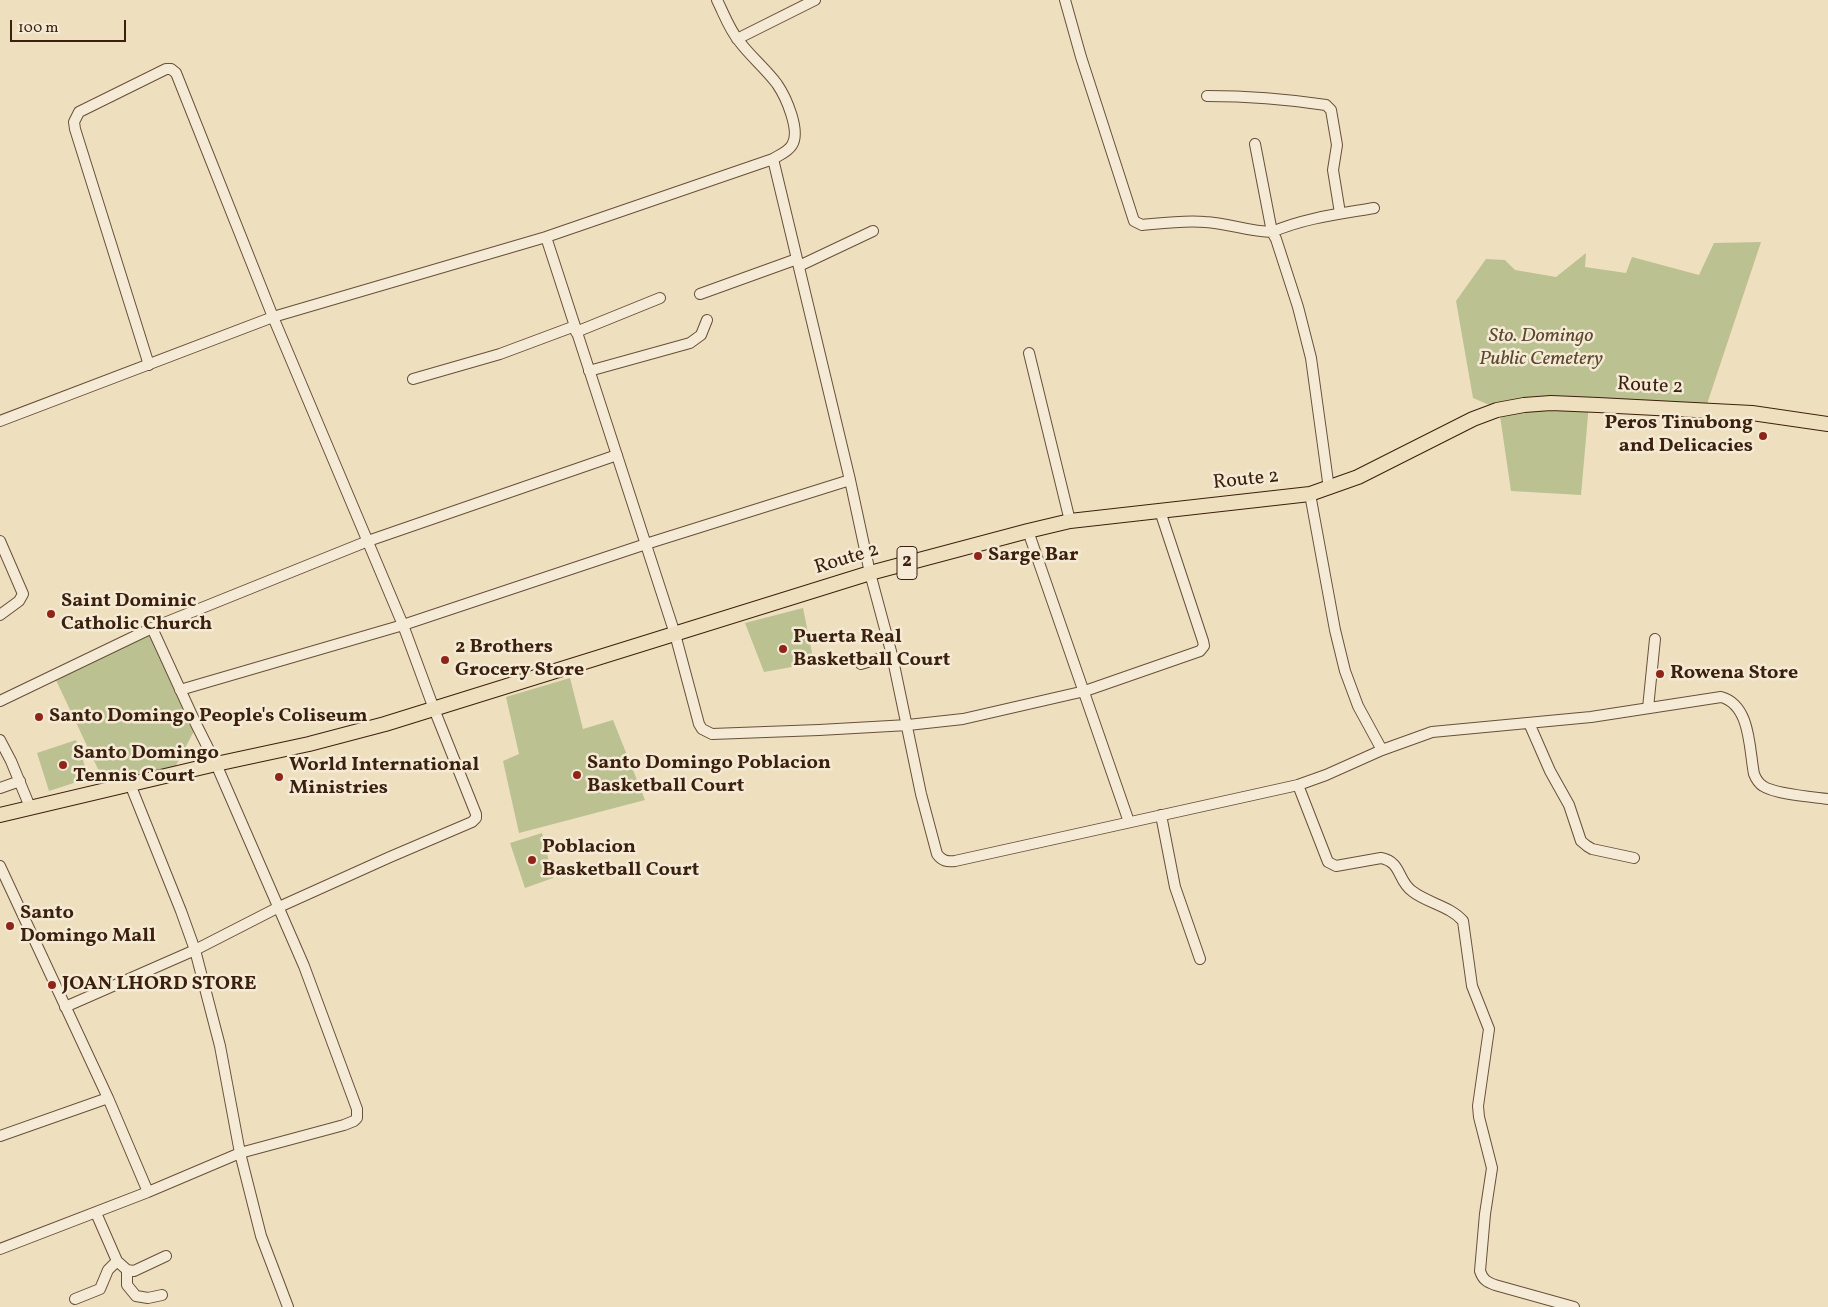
<!DOCTYPE html>
<style>
body{margin:0}
#map{position:relative;width:1828px;height:1307px;overflow:hidden;background:#eedfbf;font-family:Vollkorn,serif}
canvas{display:block}
.scale{position:absolute;left:10px;top:20px;width:116px;height:22px;box-sizing:border-box;border:2px solid #3b200d;border-top:0;padding-left:6px;font-size:15px;line-height:18px;white-space:nowrap;color:#3b200d;-webkit-text-stroke:4px #f4ead5;paint-order:stroke}
</style>
<div id="map">
<canvas width="1828" height="1307"></canvas>
<div class="scale">100 m</div>
</div>
<script>
const context = document.querySelector('canvas').getContext('2d');
context.lineJoin = 'round';
function paint(path, color) {
  context.fillStyle = color;
  context.fill(path, 'evenodd');
}
function trace(path, color, width, dash) {
  context.strokeStyle = color;
  context.lineWidth = width;
  context.lineCap = dash ? 'butt' : 'round';
  context.setLineDash(dash || []);
  context.stroke(path);
}
function label(font, color, halo, rows, align = 'center') {
  context.font = font + ' Vollkorn,serif';
  context.lineWidth = 5;
  context.setLineDash([]);
  context.textBaseline = 'middle';
  context.strokeStyle = halo;
  context.fillStyle = color;
  for (const [text, x, y, turn = 0] of rows) {
    context.save();
    context.translate(x, y);
    context.rotate((+turn || 0) * Math.PI / 180);
    context.textAlign = isNaN(turn) ? turn : align;
    if (halo) context.strokeText(text, 0, 0);
    context.fillText(text, 0, 0);
    context.restore();
  }
}
const green = new Path2D(`
 M1761 242 1706 407 1589 404 1581 495 1511 491 1499 409 1473 398 1456 301 1486 259 1505 260 1515 270 1556 277 1586 253 1585 267 1626 273 1632 257 1699 275 1714 243Z
 M803 608 814 663 764 672 745 623Z
 M150 632 194 731 173 771 106 786 55 678Z
 M570 678 583 729 613 720 645 800 519 833 503 761 519 754 506 697Z
 M76 740 89 778 49 791 37 753Z
 M542 833 553 878 525 888 510 843Z`);
const minor = new Path2D(`
 M1065 0 1081 57 1134 221 1142 225C1163 223 1185 220 1205 222 1228 223 1249 232 1272 232L1276 239 1298 307 1311 358 1329 489
 M737 39 815 0
 M1207 96C1247 96 1286 99 1326 105L1331 110 1337 145 1333 170 1340 213
 M1255 144 1272 232C1304 218 1339 214 1374 208
 M773 159 850 480 870 573 892 655 921 794 937 854C942 861 947 862 955 861L1298 785 1326 775 1382 750 1432 732 1591 717 1721 697C1751 705 1749 749 1754 774 1756 779 1758 783 1763 786 1774 794 1813 797 1828 799
 M546 237 675 634 699 724 702 729 712 734 819 730 908 725 963 719 1085 691 1200 651 1204 646 1203 641 1160 511
 M799 266 873 231
 M700 294 797 259
 M576 332 660 298
 M1029 353 1070 521
 M589 371 690 343 701 335 707 320
 M413 379 500 354 575 326
 M0 421 273 317 546 237 773 159C779 155 788 152 792 145 801 131 786 97 777 84 766 69 750 56 739 41 729 29 724 14 717 0
 M1310 494 1335 630 1345 671 1358 706 1382 750
 M1028 531 1129 822
 M0 541 23 594 19 601 0 615
 M861 664 892 655
 M180 690 403 625 646 544 850 480
 M0 701 152 628 368 541 617 455
 M1648 708 1655 639
 M1529 723 1550 771 1569 805 1581 841 1587 846 1592 849 1634 858
 M0 740 11 761 30 807
 M130 784 181 911 195 950 220 1046 240 1153 261 1236 288 1307
 M1298 785 1328 862 1336 866 1381 858C1402 862 1397 880 1412 891 1427 903 1450 906 1463 921L1472 986 1489 1029 1478 1106 1479 1117 1492 1168 1485 1214 1480 1271C1483 1280 1487 1282 1495 1285L1574 1307
 M0 788 20 781
 M1161 815 1175 887 1200 959
 M0 866 108 1098 148 1192
 M65 1007 195 950 279 907 390 857 472 822 476 818V814L434 709 403 625 273 317 176 73 171 69H166L79 112 74 122 75 129 149 365
 M0 1136 108 1098
 M96 1213 117 1261 127 1270 134 1271 166 1256
 M0 1249 148 1192 240 1153 344 1125 354 1121 357 1118V1109L304 966 216 764 196 724 152 628
 M127 1270V1285L136 1296 148 1298 162 1295
 M75 1299 100 1289 108 1270 117 1261`);
const highway = new Path2D(`
 M0 815 216 764 309 744 385 724 870 573 1028 531 1070 521 1310 494 1358 477 1473 419 1497 410 1524 405 1551 403 1598 405 1752 413 1828 424`);
const markers = [
 [1763,436,5,"#8f2418"],
 [978,556,5,"#8f2418"],
 [51,614,5,"#8f2418"],
 [783,649,5,"#8f2418"],
 [445,660,5,"#8f2418"],
 [1660,674,5,"#8f2418"],
 [39,717,5,"#8f2418"],
 [63,765,5,"#8f2418"],
 [577,775,5,"#8f2418"],
 [279,777,5,"#8f2418"],
 [532,860,5,"#8f2418"],
 [10,926,5,"#8f2418"],
 [52,985,5,"#8f2418"]
];
const shields = [
 [907,563,20]
];
const shieldNames = [
 ["2",907,563]
];
const parkNames = [
 ["Sto. Domingo",1541,337],
 ["Public Cemetery",1541,360]
];
const streetNames = [
 ["Route 2",1650,387,3],
 ["Route 2",1246,481,-6],
 ["Route 2",847,560,-17]
];
const poiNames = [
 ["Peros Tinubong",1753,424,"right"],
 ["and Delicacies",1753,447,"right"],
 ["Sarge Bar",988,556],
 ["Saint Dominic",61,602],
 ["Catholic Church",61,625],
 ["Puerta Real",793,638],
 ["Basketball Court",793,661],
 ["2 Brothers",455,648],
 ["Grocery Store",455,671],
 ["Rowena Store",1670,674],
 ["Santo Domingo People's Coliseum",49,717],
 ["Santo Domingo",73,754],
 ["Tennis Court",73,777],
 ["Santo Domingo Poblacion",587,764],
 ["Basketball Court",587,787],
 ["World International",289,766],
 ["Ministries",289,789],
 ["Poblacion",542,848],
 ["Basketball Court",542,871],
 ["Santo",20,914],
 ["Domingo Mall",20,937],
 ["JOAN LHORD STORE",62,985]
];
paint(green, '#bbc190');
trace(minor, '#68503a', 12);
trace(highway, '#3b200d', 16);
trace(minor, '#f4ead5', 10);
trace(highway, '#eedfbf', 14);
for (const [x, y, r, color] of markers) {
  const dot = new Path2D();
  dot.arc(x, y, r, 0, 2 * Math.PI);
  context.fillStyle = color;
  context.fill(dot);
  trace(dot, '#f4ead5', 2);
}
for (const [x, y, w] of shields) {
  const box = new Path2D();
  box.roundRect(x - w / 2, y - 16.5, w, 33, 4);
  context.fillStyle = '#f4ead5';
  context.fill(box);
  trace(box, '#3b200d', 1);
}
label('bold 19px', '#3b200d', null, shieldNames);
label('italic 20px', '#5b482e', '#f4ead5', parkNames);
label('20px', '#3b200d', '#f4ead5', streetNames);
label('bold 20px', '#3b200d', '#f4ead5', poiNames, 'left');
</script>
